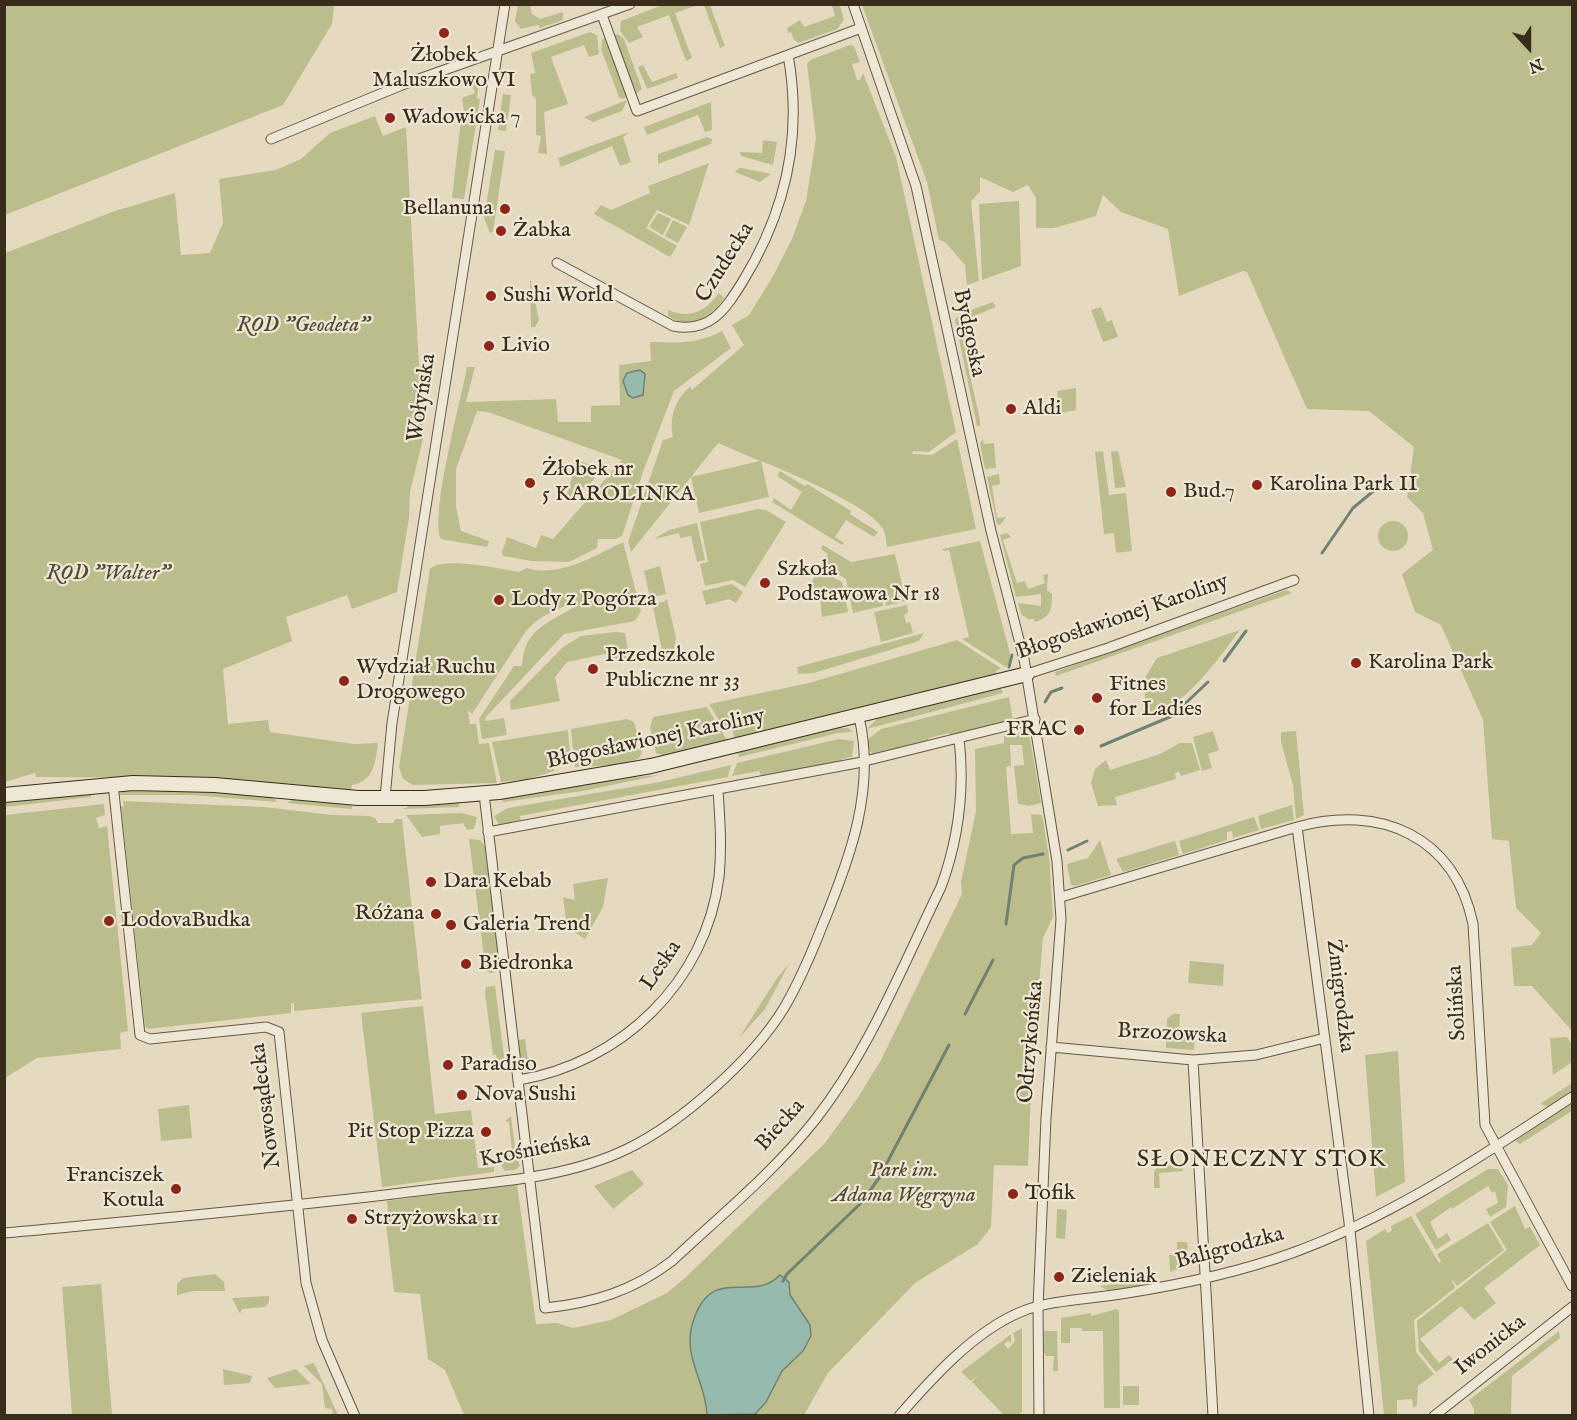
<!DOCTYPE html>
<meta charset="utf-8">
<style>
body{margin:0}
#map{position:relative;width:1577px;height:1420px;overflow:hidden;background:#e5dac0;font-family:"IM FELL English",serif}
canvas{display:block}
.frame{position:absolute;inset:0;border:6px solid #392c1b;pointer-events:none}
.north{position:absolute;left:1499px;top:18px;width:60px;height:60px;-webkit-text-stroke:4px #eee7d6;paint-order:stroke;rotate:159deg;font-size:16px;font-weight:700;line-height:24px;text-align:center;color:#392c1b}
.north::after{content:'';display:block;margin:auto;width:21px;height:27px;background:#392c1b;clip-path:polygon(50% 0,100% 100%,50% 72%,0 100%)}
</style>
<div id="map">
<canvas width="1577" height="1420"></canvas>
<div class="frame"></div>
<div class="north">N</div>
</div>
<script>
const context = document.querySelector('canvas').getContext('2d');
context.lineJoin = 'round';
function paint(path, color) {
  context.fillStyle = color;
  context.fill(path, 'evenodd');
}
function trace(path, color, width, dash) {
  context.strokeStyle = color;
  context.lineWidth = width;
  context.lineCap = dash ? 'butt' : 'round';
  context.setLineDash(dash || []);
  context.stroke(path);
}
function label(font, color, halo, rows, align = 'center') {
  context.font = font + ' "IM FELL English",serif';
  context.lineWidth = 4.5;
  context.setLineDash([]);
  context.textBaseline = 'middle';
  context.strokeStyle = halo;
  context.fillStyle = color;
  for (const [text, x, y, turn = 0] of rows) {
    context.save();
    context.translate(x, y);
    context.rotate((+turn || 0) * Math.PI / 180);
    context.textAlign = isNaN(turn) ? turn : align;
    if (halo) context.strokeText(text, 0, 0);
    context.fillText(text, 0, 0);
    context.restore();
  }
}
const green = new Path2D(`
 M5 4H334V5L332 24 283 105 5 215Z
 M665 4 698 5 675 13 692 58 686 61 669 15 637 27 643 37 629 43 620 31 621 21Z
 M518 5H530L532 14 540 19 563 12V20L540 28 538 25 521 29 515 21Z
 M704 5H710L725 46 720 48Z
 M832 5H840L844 20 837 29 799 43 794 40 791 32 788 33 787 28 800 20 804 27 835 16Z
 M862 5H1572V1031L1532 986H1514L1511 948 1532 945 1541 933 1516 908 1509 841 1492 839 1483 720 1441 625 1415 612 1402 574 1433 550 1423 513 1407 497 1414 447 1369 411 1307 409 1247 272 1243 271 1179 296 1168 229 1121 212 1103 195 1096 216 1054 228H1036V198L1028 185 1013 192 980 177V191L971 202 979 281 967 285 965 265 945 242 939 240 927 182Z
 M590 32 597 35 599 54 589 57 584 45 551 57 568 104 544 112 547 154 538 153 541 136 536 135V99L532 95 530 74 535 73 531 53Z
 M618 34 624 39 642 89 636 94 614 35Z
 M605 38 627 97 622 99 619 97 601 49 602 40Z
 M850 45 854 46 860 62 852 64 857 80H860L863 73 896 157 956 432 929 452 913 451 912 454 932 455 957 439 976 529 887 547C886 542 886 534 883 529 872 507 786 471 761 461L769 497 699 513 691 477 631 552 628 542 663 440 673 437C669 418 675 399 690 387L692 390 744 345 732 325 749 315 772 278 792 239 806 201 816 138 807 64 810 60ZM718 443 760 461 691 477Z
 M643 65 652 82 676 73 678 78 647 89 638 67Z
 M471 76 479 82 477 98 480 99 464 199 452 198 461 119 465 118 462 98 475 93 472 85 465 88 458 80Z
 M503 94 511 95 506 131 498 130Z
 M627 100 622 111 593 122 584 117Z
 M711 102 712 130 705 132 698 115 647 135 644 127Z
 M375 116 383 136 406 127 423 439 410 492 409 518 397 592 352 609 347 595 286 617 292 641 223 669 228 724 268 720 270 732 354 744 378 743C376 762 373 782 352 785L351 790 209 778 36 777 35 773 5 782V253L115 211 175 193 181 255 210 253 223 223 219 179 276 170 301 159 330 133Z
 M629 132 623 137 631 162 620 166 612 146 561 167 558 158Z
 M707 137 712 139 711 144 658 164V154Z
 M763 140 777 142 773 165 741 156 740 152 762 153Z
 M495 150 505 151 493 232 490 233 484 218Z
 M709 163 689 225 657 210 646 228 677 246 670 257 594 214 601 205 611 210 650 193 648 186Z
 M739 168H742L771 174 760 182 735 172Z
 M1019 201 1021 266 982 280 979 204Z
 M658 213 671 219 663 235 649 227Z
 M673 220 687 227 678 243 665 236Z
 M530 277 539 320 535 327H531Z
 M719 293 724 298 722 301C710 318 688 330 668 316V310C690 319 705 312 719 293Z
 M993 302 996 307 967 319 969 371 980 420V426H977L955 320 960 314Z
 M1101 307 1107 322 1112 320 1118 337 1103 342 1091 310Z
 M722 331 731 348 674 391 644 469 622 536 616 539H598L597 548 569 562 532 561 503 556 502 552 507 537 536 548 541 535 553 539 622 460 488 412 477 411 456 469V507L461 531 489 541 487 547 441 539C429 517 462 396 467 367H475L466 402 556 399 558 422H591V406L620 405 619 365 651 361 650 342C677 343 698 344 722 331Z
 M1076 388V410L1060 413 1057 391Z
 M983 439 984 444 994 443 996 468 985 469 980 443Z
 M1103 451 1109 495 1126 493 1132 551 1116 553 1114 533 1104 534 1095 452Z
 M1118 451 1126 487 1115 488 1111 452Z
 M577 460 601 469 587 489 582 487 579 496 572 494 569 500 566 498Z
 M780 471 805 486 807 484 851 511 850 514 878 532 874 537 846 520 835 537 844 543 842 545 772 502 774 498 791 510 802 492 777 476Z
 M999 474 1000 484 992 486 997 518 1006 517 1000 525 997 524 987 477Z
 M758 509 766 510 786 522 745 587 733 580 705 586 700 564 708 562 700 522Z
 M1378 536a15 15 0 1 1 30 0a15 15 0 1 1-30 0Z
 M697 523 705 560 697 562 691 536 680 538 679 533 654 539 669 530Z
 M1007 533 1011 537 1003 540 1017 583 1025 581 1028 589 1045 583 1043 575 1048 574 1047 590 1052 594C1052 609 1051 618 1034 622V619H1028L1021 614 1018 603 1041 606V594L1016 597 1000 535Z
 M980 541 1011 657V662L1006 667 962 639 969 637 949 550 944 551 942 549Z
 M623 542 641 611 635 621 564 634 485 718 486 721 504 718 507 735 482 739 479 719 514 666H522C524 628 549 623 576 606L573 602C555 611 536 617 524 634L472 714 468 710 470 724H476L479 744 489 743 497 783 413 785 403 779 399 767 430 569C444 556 499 569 519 572L527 568C559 578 594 556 623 542Z
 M823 545 851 562 895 554 906 601 886 606 885 601 873 603 883 602V606L853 613 846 579 821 565 828 554 821 549Z
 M660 566 666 594 650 598 644 571Z
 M819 570 842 582 848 612 822 617 820 599 806 591Z
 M732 584 743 592 736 603 729 599 706 605 702 591Z
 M1286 590 1292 593 1056 676 1055 672Z
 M667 599 676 638 674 649 677 657 671 660 664 659 652 603 664 602Z
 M907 605 908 613 904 615 906 623 910 622 913 633 881 642 874 612Z
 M1240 630C1215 663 1190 700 1151 717L1145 697 1146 676 1157 658Z
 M616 632 625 633 630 662 616 660 605 654 567 662 555 677 560 701 511 710 510 701 563 647 581 636Z
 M924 633 919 641 814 673 798 674 797 667Z
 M957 640 999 667 1000 669 996 671 998 677 735 740 732 729 725 730 709 704 809 683Z
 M1001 688 1003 693 867 729 877 719Z
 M1009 697 1013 720 953 736 948 733 929 738 926 743 874 755 867 748V740L881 729Z
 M707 707 728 742 665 756 656 753 650 728 653 717Z
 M627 719 634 722 642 753 638 759 614 765 575 767 571 729Z
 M839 728H848L853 732 838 733 739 757 738 752Z
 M568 730 571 765 554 766V771L528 779 501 782 492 742Z
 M1024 731 1030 738 1041 803 1030 806 1018 804 1014 766 1024 765 1022 745H1010L1011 766 1006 767 1011 834 1033 833 1031 814 1042 815 1049 857 1053 917 1043 938 1032 1069 1028 1166 994 1165 991 1227 978 1244 915 1283 828 1373 804 1415H464L445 1370 428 1359 420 1294 394 1292 385 1216 388 1213 387 1201 517 1184 536 1324 557 1323 573 1328 611 1320 667 1293 686 1277 825 1143 857 1099 881 1060 962 894 961 882 976 811 975 749 1004 743V736Z
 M1213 731 1219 750 1208 754 1212 768 1202 771 1193 737Z
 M1296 731 1304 815 1296 819 1293 785 1281 742V732Z
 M839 739 854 741 852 757 842 759 841 763 762 777 759 771 732 776 737 763Z
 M1180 743H1192L1200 770 1181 776 1179 772 1175 773 1176 779 1115 797 1117 805 1098 806 1091 783 1095 769 1106 760 1110 770 1160 754Z
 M731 765 728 777 520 816 521 820 499 825 494 816 508 808 660 782Z
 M660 775 583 791 503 802 502 797 623 778Z
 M123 790H203L273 796 277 802 193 795H119Z
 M91 792V797L5 807V802Z
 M294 798 352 803V809L287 803Z
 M123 801 263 807 332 815 369 816 375 818 378 823H393L395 819H402L422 999 294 1011V1003L289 1004H291V1013L148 1029 145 1026 121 807 124 806Z
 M459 802V807L403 809 412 804Z
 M104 804 105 815 96 818 99 828 107 826 128 1031 120 1033 121 1049 37 1058 5 1078V815Z
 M1292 805 1294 820 1261 829 1258 816Z
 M462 813 477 817 474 829 467 830 463 823 440 826V834L422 837 406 815Z
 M1254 817 1259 830 1233 838 1232 831 1227 832V840L1183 854 1179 841Z
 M469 839 480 840 485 846 499 961 493 973 486 972Z
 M1100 840 1111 875 1075 886 1071 885 1067 864 1088 858Z
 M1175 841 1179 855 1123 872 1116 859Z
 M608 878 603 907 585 939 567 927 563 897 575 900 573 884Z
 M1190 961 1224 964 1223 986 1188 983Z
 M789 964 765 1009 739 1038 777 978Z
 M495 986 505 1064 498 1065 496 1055H493L485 993 486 987Z
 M423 1006 435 1114 471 1110 478 1168 494 1167V1172L382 1187 361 1013Z
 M1173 1014H1180L1179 1034 1195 1036 1194 1050 1166 1048 1167 1019Z
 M1567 1037 1572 1045V1062L1553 1075 1550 1038Z
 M525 1039 530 1074 521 1067 518 1040Z
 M1398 1051 1405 1182 1376 1197 1365 1055Z
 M1572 1083V1091L1548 1107 1540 1104Z
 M1572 1102V1111L1520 1144 1515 1141Z
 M189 1105 192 1138 161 1141 158 1109Z
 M511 1116 516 1155 520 1166 515 1170 504 1171 501 1163 509 1160 508 1152 512 1151 509 1122 505 1121Z
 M1182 1164 1183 1171 1159 1173 1160 1188H1154V1172L1157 1167Z
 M1488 1169H1498L1508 1185 1506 1207 1490 1217 1486 1209 1498 1203 1495 1191 1492 1193 1488 1186 1452 1209 1451 1207 1430 1222 1438 1239 1447 1233 1451 1240 1436 1250 1415 1214Z
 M632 1170 644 1184 613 1209 594 1186Z
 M1515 1206 1525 1229 1530 1227 1540 1245 1484 1288 1496 1303 1474 1320 1461 1306 1420 1339 1439 1363 1449 1355 1453 1359 1436 1372 1419 1351 1417 1321 1507 1250 1490 1222Z
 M1057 1209 1067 1210 1065 1239 1056 1238Z
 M1411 1216 1439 1263 1441 1261 1437 1254 1488 1223 1504 1250 1457 1286 1452 1279 1455 1288 1414 1320 1416 1352 1434 1374 1418 1386 1417 1405 1413 1408 1412 1399 1397 1400V1415H1384L1366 1241 1385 1229 1388 1233 1392 1230 1391 1226Z
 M1177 1242H1187L1189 1265 1170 1272 1169 1255 1177 1254Z
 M215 1274 224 1282 225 1291H194L177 1295V1284L183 1278Z
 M1144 1279 1139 1287 1108 1291 1100 1286Z
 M101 1284 112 1415H72L62 1287Z
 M269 1296V1302L265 1307 242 1309 240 1314 232 1298Z
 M1117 1309 1119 1311 1120 1408H1104L1103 1331H1082V1328H1070V1343H1061V1318L1091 1313V1316Z
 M1022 1328V1412L1018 1415H1001L1002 1413 972 1382 978 1375 971 1381 961 1372 1011 1334V1343L1008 1341 1004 1344 1008 1349 1015 1341 1013 1333Z
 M1044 1331H1057L1058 1371H1053L1054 1356H1046L1044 1352Z
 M1559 1331 1560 1338 1512 1376 1511 1415H1474V1409L1469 1400Z
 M314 1363 338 1415H333L332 1409 325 1408 322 1384 304 1366Z
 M223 1369 252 1376 250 1383 224 1385Z
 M296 1369 311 1384 275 1388 267 1378Z
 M1123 1386H1139V1405H1123Z`);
const water = new Path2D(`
 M640 370 645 374 643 395 633 398 628 395 623 381 627 373Z
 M780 1275 789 1282 790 1295 810 1325 811 1336 803 1351 782 1371 766 1402 755 1414 707 1415C706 1379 679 1355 695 1316 715 1265 752 1304 780 1275Z`);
const stream = new Path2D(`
 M1322 553 1353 508 1376 489
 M1224 661 1246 631
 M1009 667 1012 655
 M1045 702 1051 692 1062 688
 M1101 746 1172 716 1208 682
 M1068 850 1087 841
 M1006 924 1014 865 1023 858 1043 854
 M965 1014 993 960
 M783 1281 787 1274 861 1203 879 1178 949 1045`);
const street = new Path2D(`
 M853 4 916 186 991 531 1024 659 1057 861 1061 919 1046 1118 1038 1307 1039 1416
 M602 15 637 111 861 28
 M271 139 402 85 630 4
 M557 263 673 326C710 333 725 310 743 281 786 211 803 137 788 55
 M1027 674 1108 648 1294 580
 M113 784 140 1035 150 1039 266 1027 279 1032 306 1283 322 1340 355 1416
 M484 794 545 1308C593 1303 633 1291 672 1261 720 1216 774 1172 815 1120 869 1051 903 965 941 887 959 838 965 790 959 738
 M385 798 392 723 505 4
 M1297 827C1380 804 1455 836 1473 924L1485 1125 1572 1286
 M488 832 857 763 1035 719
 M1061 897 1297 827 1350 1230 1369 1416
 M1051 1047 1193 1060 1256 1055 1325 1038
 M1193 1060 1213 1416
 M519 1080C621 1063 706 982 719 877 722 848 720 819 718 790
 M4 1233C143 1220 281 1208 418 1191 487 1182 563 1180 627 1149 681 1123 753 1059 784 1008 800 981 812 952 823 924 850 858 876 789 859 717
 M899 1416C932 1378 975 1330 1023 1311 1050 1300 1091 1299 1121 1294 1179 1285 1237 1273 1292 1253 1394 1216 1483 1155 1572 1097
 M1434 1416 1572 1307`);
const secondary = new Path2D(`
 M4 795 133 783 215 785 358 798H425L499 792 651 766 1027 674`);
const markers = [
 [444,33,6,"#8f2418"],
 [390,118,6,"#8f2418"],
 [505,209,6,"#8f2418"],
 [501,231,6,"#8f2418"],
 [491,296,6,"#8f2418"],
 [489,346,6,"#8f2418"],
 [1011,409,6,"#8f2418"],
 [530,483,6,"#8f2418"],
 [1257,485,6,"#8f2418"],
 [1171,492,6,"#8f2418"],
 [765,583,6,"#8f2418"],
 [499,600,6,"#8f2418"],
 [1356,663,6,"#8f2418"],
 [593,669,6,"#8f2418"],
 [344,681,6,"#8f2418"],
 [1097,698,6,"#8f2418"],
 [1079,730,6,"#8f2418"],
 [431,882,6,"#8f2418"],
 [436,914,6,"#8f2418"],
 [109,921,6,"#8f2418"],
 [451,925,6,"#8f2418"],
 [466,964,6,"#8f2418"],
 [448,1065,6,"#8f2418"],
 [462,1095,6,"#8f2418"],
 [486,1132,6,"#8f2418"],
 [176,1189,6,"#8f2418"],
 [1013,1194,6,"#8f2418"],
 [352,1219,6,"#8f2418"],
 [1059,1277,6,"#8f2418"]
];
const poiNames = [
 ["Żłobek",444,56,"center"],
 ["Maluszkowo VI",444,81,"center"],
 ["Wadowicka 7",402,118],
 ["Bellanuna",493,209,"right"],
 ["Żabka",513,231],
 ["Sushi World",503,296],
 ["Livio",501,346],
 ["Aldi",1023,409],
 ["Żłobek nr",542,470],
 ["5 KAROLINKA",542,495],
 ["Karolina Park II",1269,485],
 ["Bud.7",1183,492],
 ["Szkoła",777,570],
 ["Podstawowa Nr 18",777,595],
 ["Lody z Pogórza",511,600],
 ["Przedszkole",605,656],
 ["Publiczne nr 33",605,681],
 ["Karolina Park",1368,663],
 ["Wydział Ruchu",356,668],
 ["Drogowego",356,693],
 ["Fitnes",1109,685],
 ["for Ladies",1109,710],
 ["FRAC",1067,730,"right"],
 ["Dara Kebab",443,882],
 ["Różana",424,914,"right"],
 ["LodovaBudka",121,921],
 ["Galeria Trend",463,925],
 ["Biedronka",478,964],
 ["Paradiso",460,1065],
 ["Nova Sushi",474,1095],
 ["Pit Stop Pizza",474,1132,"right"],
 ["Franciszek",164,1176,"right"],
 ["Kotula",164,1201,"right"],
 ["Tofik",1025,1194],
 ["Strzyżowska 11",364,1219],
 ["Zieleniak",1071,1277]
];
const streetNames = [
 ["Czudecka",726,263,-58],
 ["Bydgoska",968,333,78],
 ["Wołyńska",423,398,-81],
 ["Błogosławionej Karoliny",1123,618,-19],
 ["Błogosławionej Karoliny",656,740,-12],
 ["Leska",662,966,-56],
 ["Żmigrodzka",1339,996,83],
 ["Solińska",1458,1003,-93],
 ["Brzozowska",1172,1035,3],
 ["Odrzykońska",1032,1042,-85],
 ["Nowosądecka",267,1106,-97],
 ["Biecka",781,1126,-48],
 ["Krośnieńska",535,1151,-11],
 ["Baligrodzka",1230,1249,-15],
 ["Iwonicka",1491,1346,-38]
];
const parkNames = [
 ["ROD \"Geodeta\"",303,326],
 ["ROD \"Walter\"",108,574],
 ["Park im.",904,1171],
 ["Adama Węgrzyna",904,1196]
];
const neighbourhoodNames = [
 ["SŁONECZNY STOK",1262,1161]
];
paint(green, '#bcbd8d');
paint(water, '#96bbae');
trace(water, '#718273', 1.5);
trace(stream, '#718273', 3);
trace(street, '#645844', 11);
trace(secondary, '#392c1b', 16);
trace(street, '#eee7d6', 9);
trace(secondary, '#eee7d6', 14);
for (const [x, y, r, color] of markers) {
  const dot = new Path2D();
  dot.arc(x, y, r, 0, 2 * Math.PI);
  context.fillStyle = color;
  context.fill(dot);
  trace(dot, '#eee7d6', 2);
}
label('22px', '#392c1b', '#eee7d6', poiNames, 'left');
label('22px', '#392c1b', '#eee7d6', streetNames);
label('italic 22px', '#534932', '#eee7d6', parkNames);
context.letterSpacing = '1.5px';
label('24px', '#392c1b', '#eee7d6', neighbourhoodNames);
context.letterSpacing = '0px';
</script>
